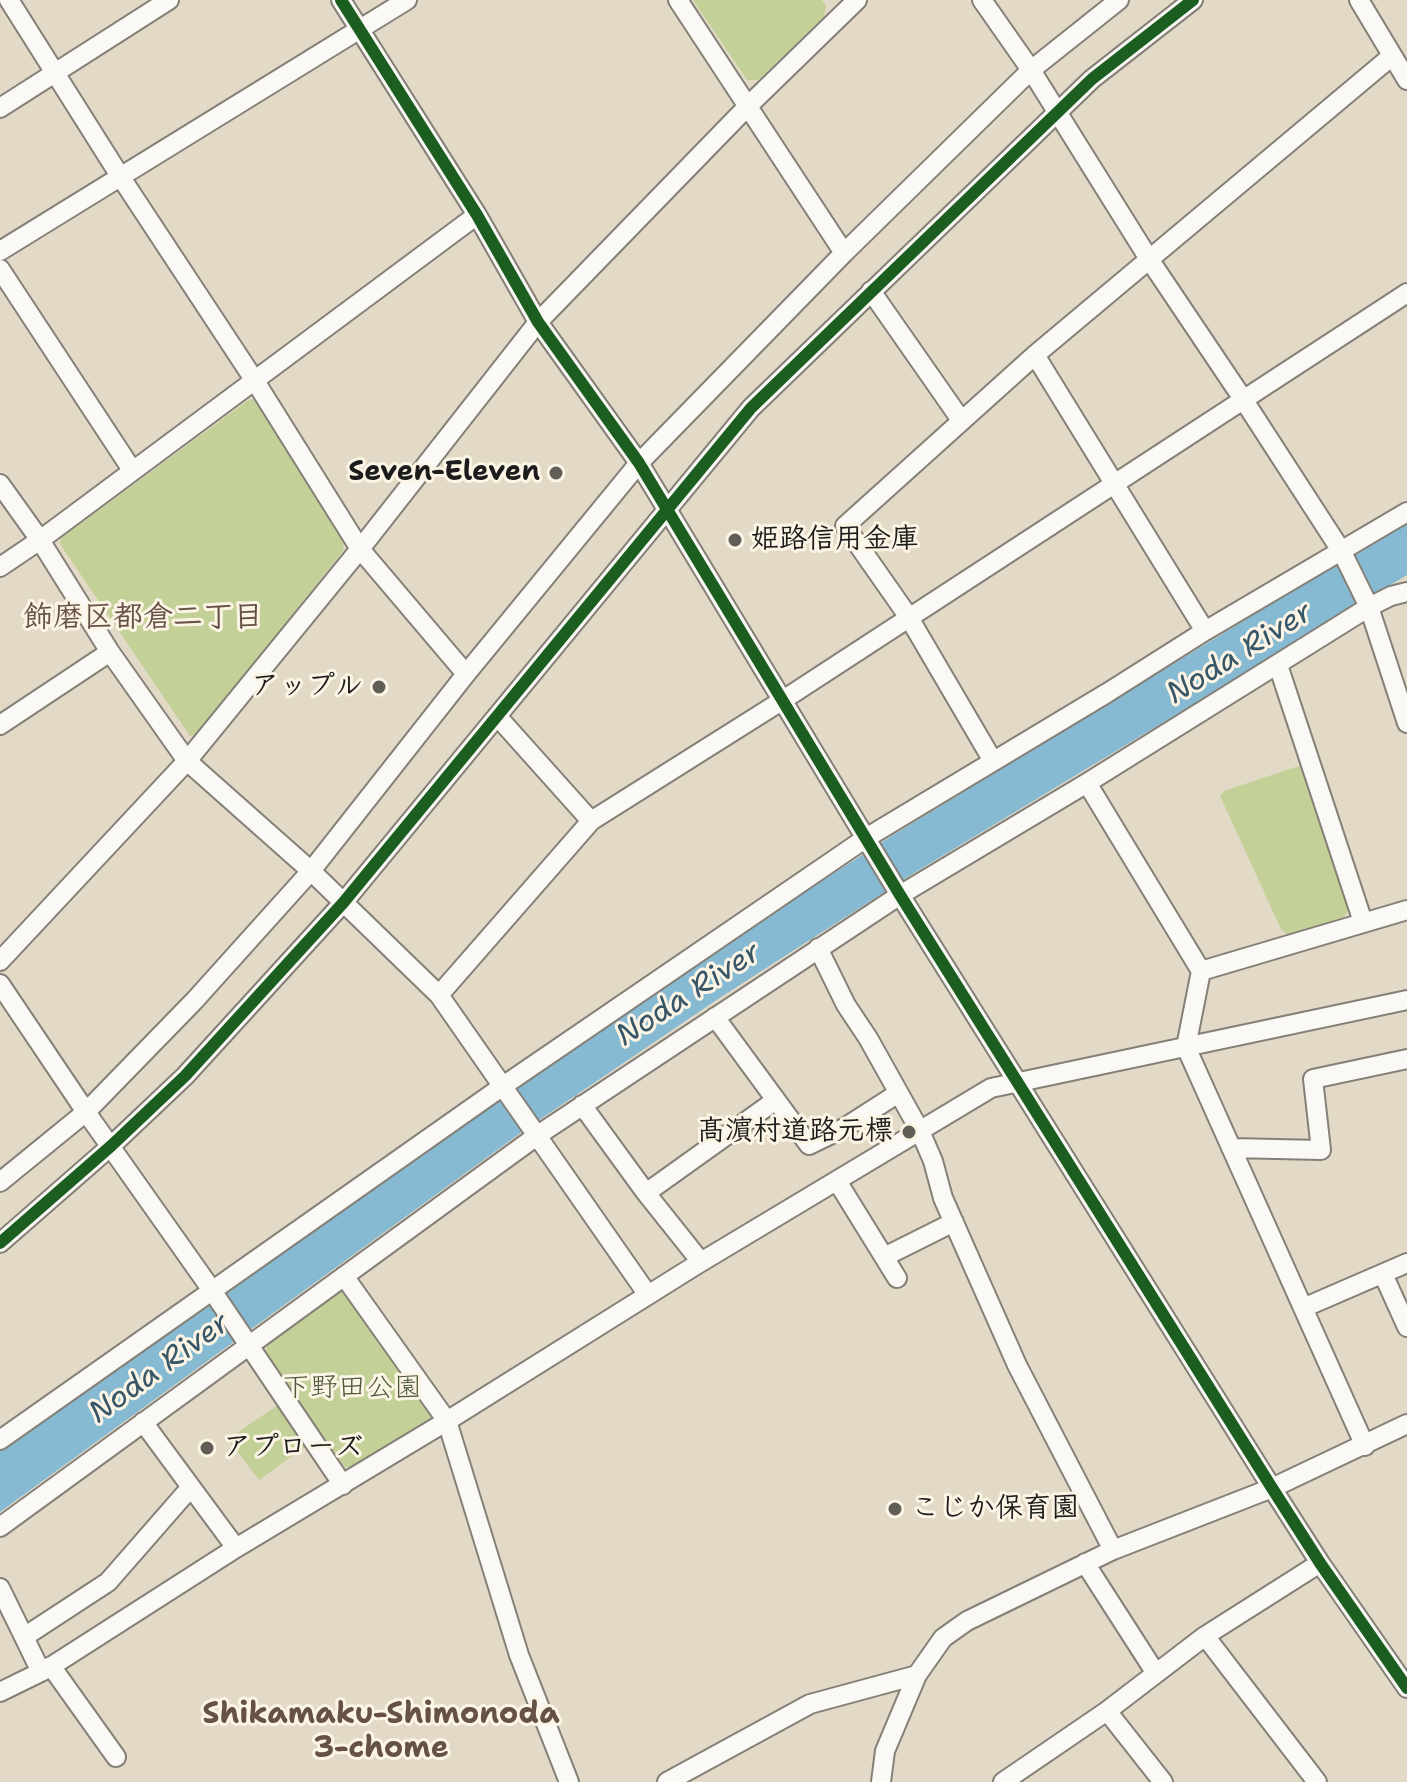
<!DOCTYPE html>
<meta charset="utf-8">
<style>
body{margin:0}
canvas{display:block;background:#e2d9c6}
</style>
<canvas width="1407" height="1782"></canvas>
<script>
const context = document.querySelector('canvas').getContext('2d');
context.lineJoin = 'round';
function paint(path, color) {
  context.fillStyle = color;
  context.fill(path, 'evenodd');
}
function trace(path, color, width, dash) {
  context.strokeStyle = color;
  context.lineWidth = width;
  context.lineCap = dash ? 'butt' : 'round';
  context.setLineDash(dash || []);
  context.stroke(path);
}
function label(font, color, halo, rows, align = 'center') {
  context.font = font + ' "Shantell Sans","Klee One",sans-serif';
  context.lineWidth = 6;
  context.setLineDash([]);
  context.textBaseline = 'middle';
  context.strokeStyle = halo;
  context.fillStyle = color;
  for (const [text, x, y, turn = 0] of rows) {
    context.save();
    context.translate(x, y);
    context.rotate((+turn || 0) * Math.PI / 180);
    context.textAlign = isNaN(turn) ? turn : align;
    if (halo) context.strokeText(text, 0, 0);
    context.fillText(text, 0, 0);
    context.restore();
  }
}
const green = new Path2D(`
 M693 0H822L826 6 824 17 758 80H747Z
 M250 399 259 402 344 540 343 551 196 735 190 736 60 544 61 538Z
 M1302 765 1350 908 1344 917 1289 935 1281 929 1220 796 1224 791Z
 M336 1290 345 1291 432 1411 431 1420 357 1468 345 1467 265 1354 268 1342Z
 M281 1403 309 1444 259 1480 228 1439Z`);
const water = new Path2D(`
 M1407 524V575L914 873 718 999 526 1129 0 1512V1451L693 964 890 837 1358 551Z`);
const minor = new Path2D(`
 M9 0 120 176 255 381 360 549 466 674
 M341 0 477 215 538 322 639 463 900 895 1272 1488 1320 1563 1407 1688
 M678 0 844 253
 M982 0 1031 70 1149 259 1243 399 1342 552 1369 607 1407 723
 M1359 0 1407 80
 M0 108 169 0
 M0 251 407 0
 M0 269 132 470
 M871 291 961 420
 M1035 355 1205 631
 M0 484 40 540 110 652 187 761 311 871 439 995 648 1295
 M0 567 40 540 477 215
 M1278 665 1363 922
 M497 716 591 821
 M0 725 110 652
 M993 761 908 616 845 526 1035 355 1392 56
 M1087 783 1201 971 1186 1047 1365 1446
 M818 948 846 1005 868 1038 920 1131 933 1161 943 1198 1017 1365 1113 1550
 M0 961 187 761 360 549 538 322 748 106 857 0
 M1201 971 1407 910
 M0 984 86 1112 211 1289 343 1485
 M439 995 591 821 783 700 1407 293
 M715 1017 809 1145 844 1128 897 1094
 M582 1105 646 1193 701 1262
 M1231 1148 1321 1150 1313 1079 1407 1059
 M837 1181 897 1278
 M0 1182 86 1112 195 1000 311 871 466 674 639 463 844 253 1031 70 1119 0
 M646 1193 776 1100
 M0 1243 111 1146 185 1076 343 903 751 408 1092 79 1193 0
 M884 1257 954 1222
 M1383 1274 1407 1327
 M344 1276 447 1421 519 1655 569 1782
 M1303 1308 1407 1263
 M143 1422 236 1548
 M0 1440 503 1086 866 838 1107 693 1205 631 1407 512
 M0 1527 538 1135 900 895 1087 783 1369 607 1391 596 1407 592
 M1085 1563 1155 1672
 M0 1588 24 1637 108 1582 191 1487
 M1205 1636 1317 1782
 M24 1637 41 1672 51 1666 116 1757
 M0 1692 47 1669 236 1548 447 1421 696 1265 991 1088 1407 1000
 M1107 1711 1163 1782
 M667 1782 810 1704 917 1675
 M881 1782 885 1751 917 1675 943 1638 967 1621 1113 1550 1272 1488 1407 1424
 M1003 1782 1107 1711 1205 1636 1320 1563`);
const cycleway = new Path2D(`
 M341 0 477 215 538 322 639 463 900 895 1272 1488 1320 1563 1407 1688
 M0 1243 111 1146 185 1076 343 903 751 408 1092 79 1193 0`);
const markers = [
 [556,473,8,"#615e58"],
 [735,540,8,"#615e58"],
 [379,687,8,"#615e58"],
 [909,1132,8,"#615e58"],
 [207,1448,8,"#615e58"],
 [895,1509,8,"#615e58"]
];
const poiNames = [
 ["Seven-Eleven",540,473],
 ["姫路信用金庫",751,540,"left"],
 ["アップル",363,687],
 ["髙濵村道路元標",893,1132],
 ["アプローズ",223,1448,"left"],
 ["こじか保育園",911,1509,"left"]
];
const parkNames = [
 ["下野田公園",352,1389]
];
const neighbourhoodNames = [
 ["飾磨区都倉二丁目",143,618],
 ["Shikamaku-Shimonoda",381,1715],
 ["3-chome",381,1749]
];
const waterNames = [
 ["Noda River",1240,654,-32],
 ["Noda River",689,995,-33],
 ["Noda River",160,1369,-36]
];
paint(green, '#c3d097');
paint(water, '#86bad3');
trace(minor, '#858077', 22);
trace(minor, '#fbf9f6', 18);
trace(cycleway, '#1b5e20', 12);
for (const [x, y, r, color] of markers) {
  const dot = new Path2D();
  dot.arc(x, y, r, 0, 2 * Math.PI);
  context.fillStyle = color;
  context.fill(dot);
  trace(dot, '#fcf5e5', 3);
}
label('bold 28px', '#1c1c1c', '#fcf5e5', poiNames, 'right');
label('28px', '#4d593a', '#fcf5e5', parkNames);
label('bold 30px', '#665146', '#fcf5e5', neighbourhoodNames);
label('italic 30px', '#375668', '#fcf5e5', waterNames);
</script>
